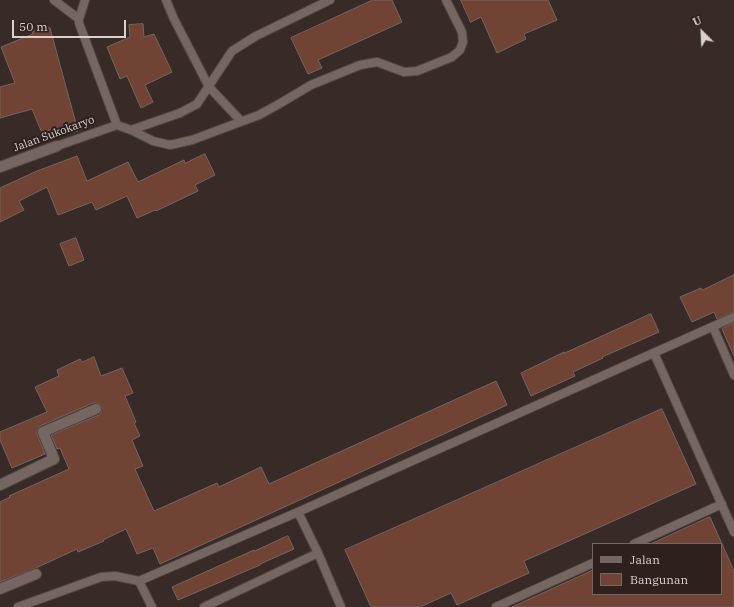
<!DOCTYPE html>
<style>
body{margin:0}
#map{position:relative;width:734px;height:607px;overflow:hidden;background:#382b27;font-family:"IBM Plex Serif",serif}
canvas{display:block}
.legend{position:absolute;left:592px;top:543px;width:130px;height:52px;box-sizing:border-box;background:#2e211d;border:1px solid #736764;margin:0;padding:5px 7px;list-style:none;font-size:12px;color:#dad1ce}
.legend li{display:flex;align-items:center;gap:8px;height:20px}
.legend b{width:20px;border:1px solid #736764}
.north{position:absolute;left:682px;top:12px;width:40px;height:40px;-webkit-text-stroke:3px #2e211d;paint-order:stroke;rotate:336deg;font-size:11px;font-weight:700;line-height:16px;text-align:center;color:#dad1ce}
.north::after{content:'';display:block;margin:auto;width:14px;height:18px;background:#dad1ce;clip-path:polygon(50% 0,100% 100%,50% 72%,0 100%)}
.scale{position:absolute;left:12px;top:20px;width:114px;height:18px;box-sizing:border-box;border:2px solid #dad1ce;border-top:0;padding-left:5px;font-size:12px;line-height:14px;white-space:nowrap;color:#dad1ce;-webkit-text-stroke:3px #2e211d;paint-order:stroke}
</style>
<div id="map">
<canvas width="734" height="607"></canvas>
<ul class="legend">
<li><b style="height:5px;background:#766661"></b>Jalan</li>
<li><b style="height:11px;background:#704335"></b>Bangunan</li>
</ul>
<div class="north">U</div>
<div class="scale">50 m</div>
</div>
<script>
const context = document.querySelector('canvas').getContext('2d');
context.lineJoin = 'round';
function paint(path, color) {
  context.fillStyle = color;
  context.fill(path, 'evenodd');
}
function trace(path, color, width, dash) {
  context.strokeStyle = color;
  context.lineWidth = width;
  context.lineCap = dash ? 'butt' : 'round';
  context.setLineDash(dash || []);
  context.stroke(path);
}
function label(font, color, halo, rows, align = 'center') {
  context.font = font + ' "IBM Plex Serif",serif';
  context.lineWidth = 4;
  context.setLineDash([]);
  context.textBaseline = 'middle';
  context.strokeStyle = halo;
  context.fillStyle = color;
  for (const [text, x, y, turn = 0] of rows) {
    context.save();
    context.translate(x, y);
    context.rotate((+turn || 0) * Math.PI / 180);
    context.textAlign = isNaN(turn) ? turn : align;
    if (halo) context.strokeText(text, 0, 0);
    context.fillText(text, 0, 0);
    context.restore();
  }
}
const building = new Path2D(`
 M373 0H392L402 22 318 60 322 68 308 74 291 38Z
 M461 0H548L557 20 524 34 526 39 497 53 481 17 471 22Z
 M143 24 144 37 154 34 172 72 145 85 153 102 141 108 127 76 120 79 107 47 130 37 129 25Z
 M50 28 78 131 60 135 58 127 42 133 32 109 0 118V87L15 83 1 47 33 34 32 32Z
 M205 154 215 175 195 185 198 191 156 211 155 210 137 218 127 196 96 210 92 202 58 215 47 187 19 201 24 210 0 222V188L37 171 77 156 87 181 128 162 138 182 184 160 185 163Z
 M76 238 84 260 69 266 60 244Z
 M734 275V312L717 319 714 312 692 322 680 297 701 288 702 290Z
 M651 314 659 332 602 357 603 358 573 372 575 376 531 396 521 373 564 352V353Z
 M734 323V356L722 329Z
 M94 357 101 376 122 368 133 393 125 396 136 422 134 423 140 436 132 440 143 466 135 469 154 511 217 483 219 487 261 467 269 484 496 381 507 405 160 564 153 548 137 554 126 529 103 540 104 541 78 552 77 549 36 568 0 582V502L10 497 9 496 69 469 60 448 57 449 51 435 99 415 101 413 102 407 100 404 96 403H93L40 426 37 431V434L45 454 12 468 0 440V432L47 412 35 387 59 376 57 370 80 359 82 362Z
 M662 409 696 484 524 561 529 573 457 605 451 593 420 607H371L345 550Z
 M710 517 734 571V607H512L593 570V594H721V544H651Z
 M288 536 294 549 260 564V565L178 600 172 587 254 550V551Z`);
const lane = new Path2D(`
 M54 0 79 19V23L117 125 131 130 180 113 197 104 232 51 256 36 330 0
 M166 0 174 19 209 87 241 121
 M79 19 85 0
 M131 130 153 141 170 145 192 140 259 115 279 104 311 85 360 65 377 62 404 72 417 71 452 57 460 50 463 42 462 32 446 0
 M57 146 117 125
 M713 327 734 375
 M654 353 734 532
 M298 512 318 553 341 607
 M634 544 722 504
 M139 581 152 607
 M18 607 101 577 115 576 139 581 298 512 734 317
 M204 607 318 553
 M496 607 593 563`);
const street = new Path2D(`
 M0 167 57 146
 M0 485 54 459 43 432 96 409
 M0 589 36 574`);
const streetNames = [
 ["Jalan Sukokaryo",54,134,-20]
];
paint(building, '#704335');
trace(building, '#756560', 1);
trace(lane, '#534844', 10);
trace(street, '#534844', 12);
trace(lane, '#766661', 8);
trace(street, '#766661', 10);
label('11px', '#dad1ce', '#2e211d', streetNames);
</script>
